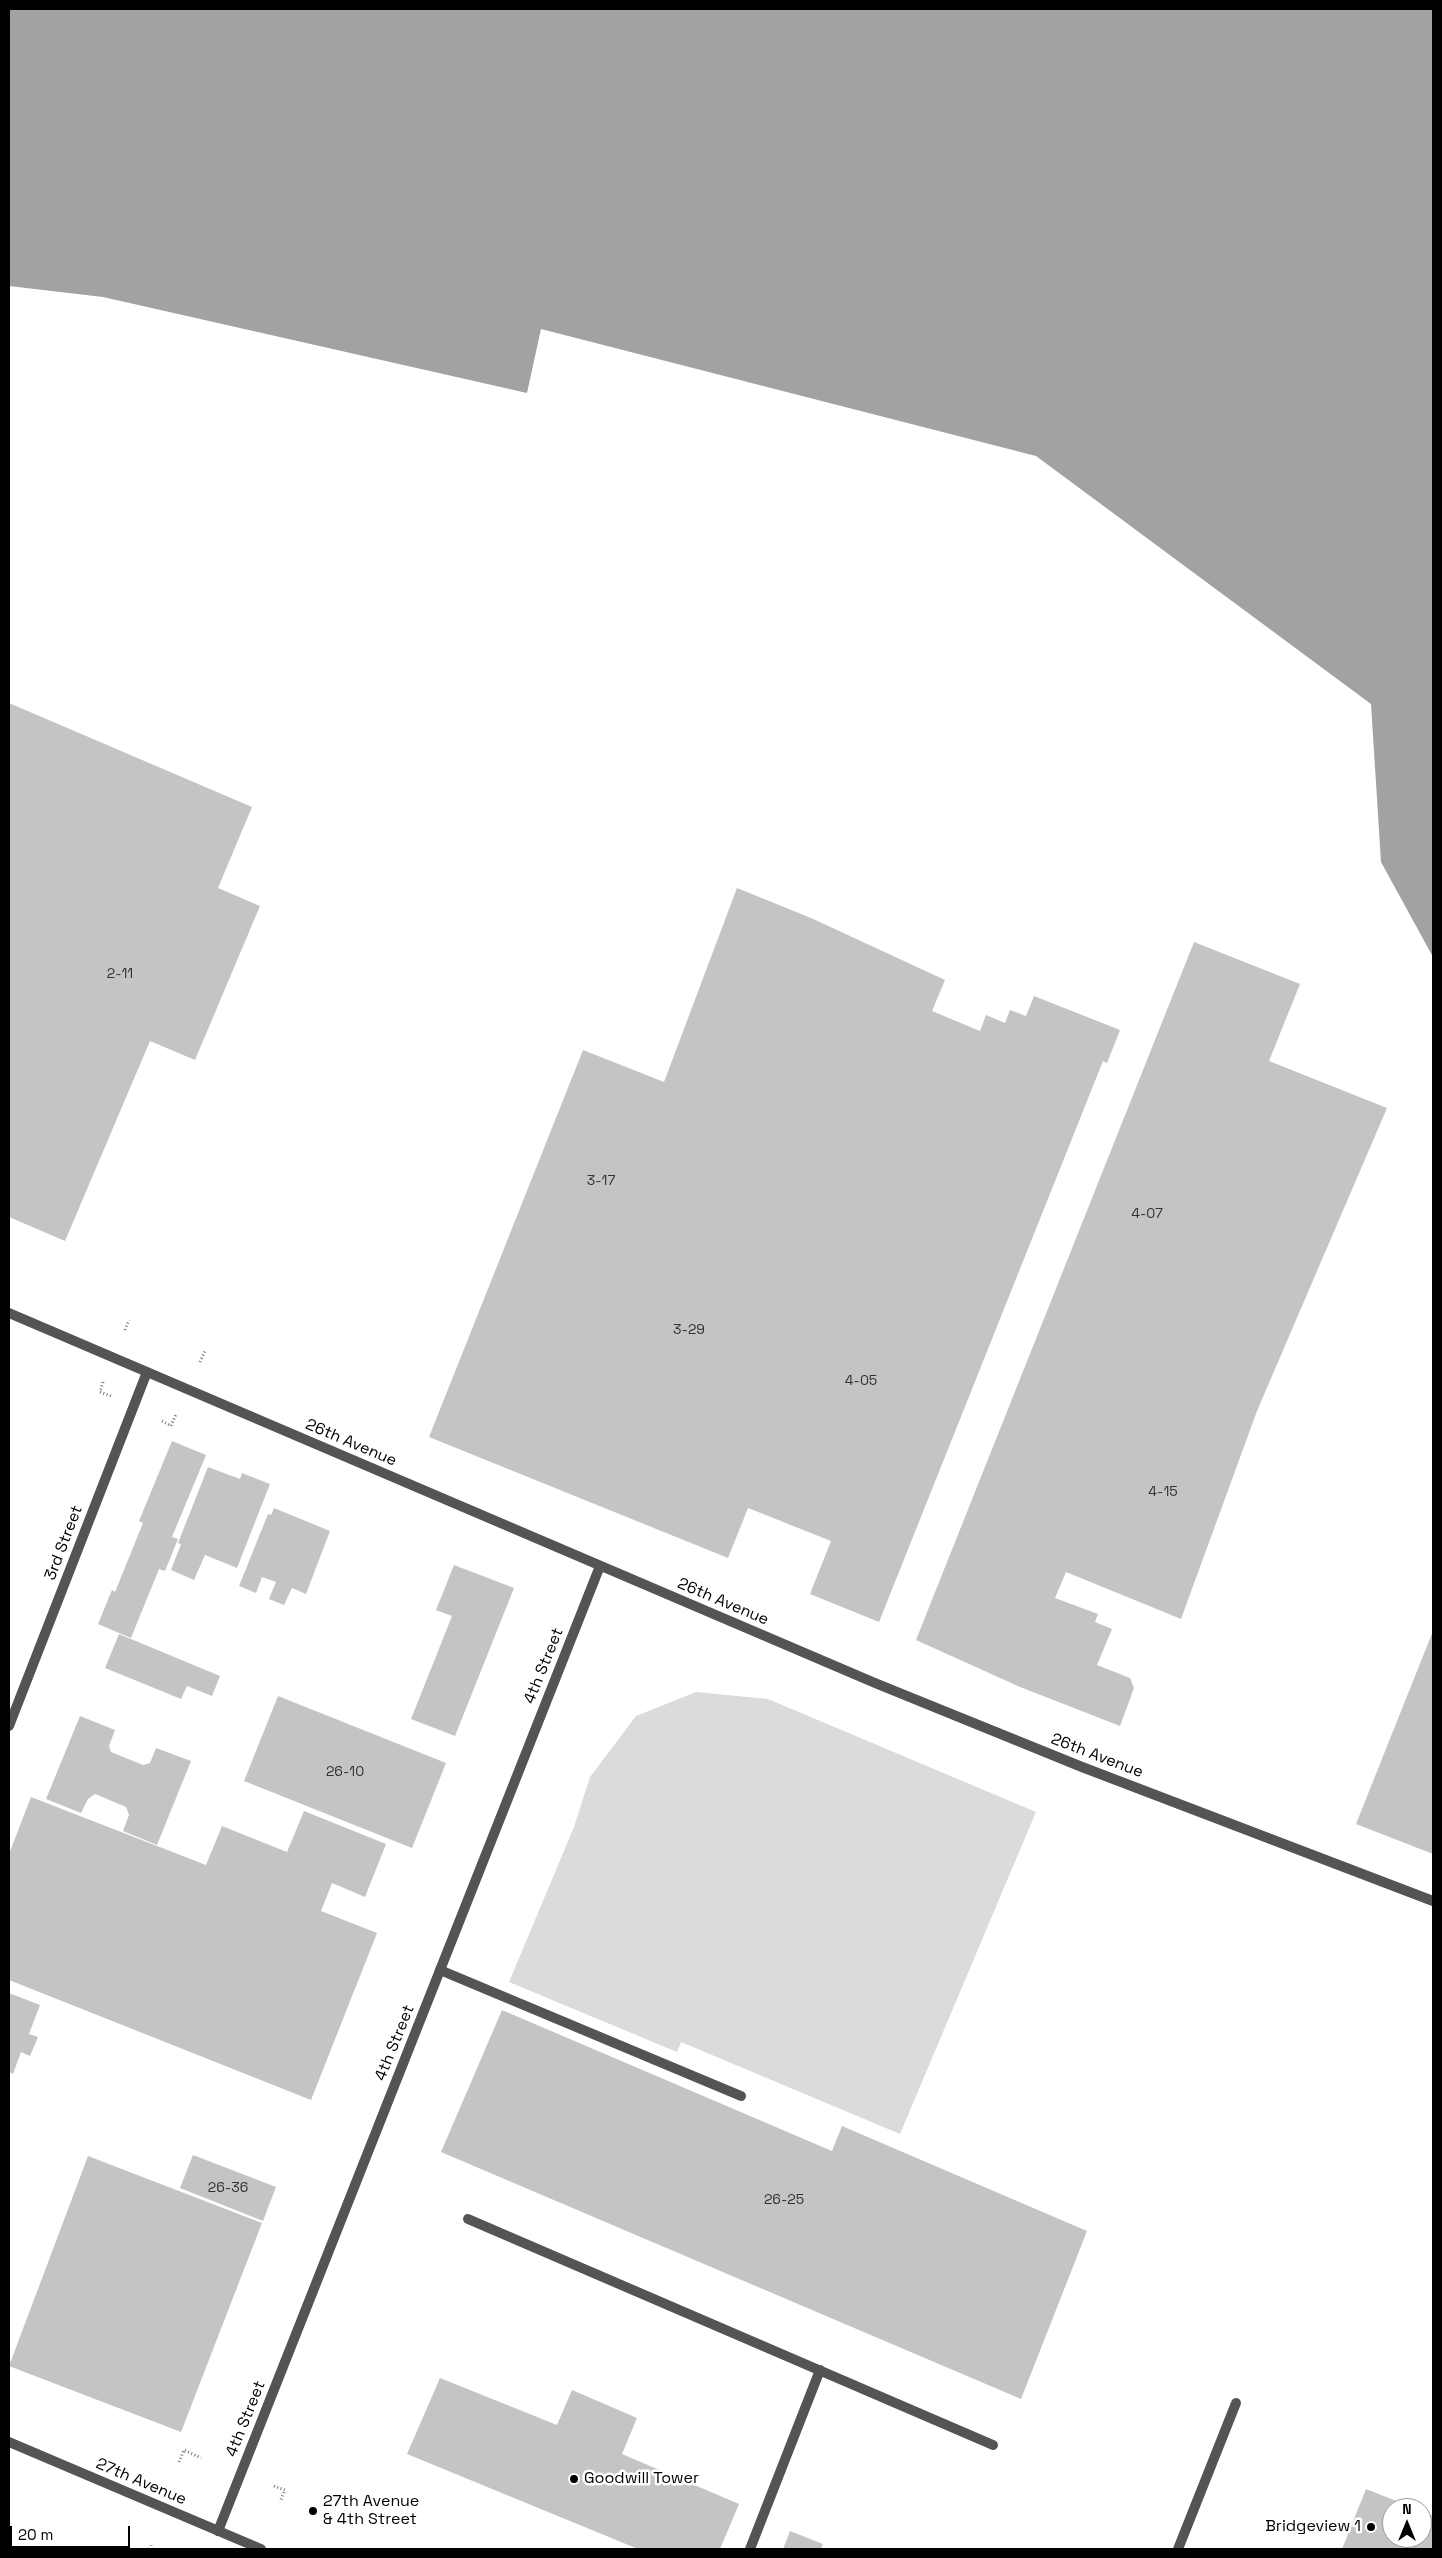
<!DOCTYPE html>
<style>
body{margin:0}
#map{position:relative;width:1442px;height:2558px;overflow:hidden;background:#fff;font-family:"Space Grotesk",sans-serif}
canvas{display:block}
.frame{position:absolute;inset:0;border:10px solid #000;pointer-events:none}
.north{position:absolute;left:1382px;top:2498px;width:50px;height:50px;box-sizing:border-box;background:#fff;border:1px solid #999;border-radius:50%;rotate:0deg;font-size:14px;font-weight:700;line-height:20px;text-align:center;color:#000}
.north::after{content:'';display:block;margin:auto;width:18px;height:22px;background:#000;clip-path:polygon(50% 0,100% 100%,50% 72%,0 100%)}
.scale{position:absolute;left:10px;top:2526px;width:120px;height:22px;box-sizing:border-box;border:2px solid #000;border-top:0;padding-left:6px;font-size:15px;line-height:18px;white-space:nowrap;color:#000;-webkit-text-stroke:4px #fff;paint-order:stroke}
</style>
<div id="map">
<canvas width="1442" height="2558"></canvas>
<div class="frame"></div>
<div class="north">N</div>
<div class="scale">20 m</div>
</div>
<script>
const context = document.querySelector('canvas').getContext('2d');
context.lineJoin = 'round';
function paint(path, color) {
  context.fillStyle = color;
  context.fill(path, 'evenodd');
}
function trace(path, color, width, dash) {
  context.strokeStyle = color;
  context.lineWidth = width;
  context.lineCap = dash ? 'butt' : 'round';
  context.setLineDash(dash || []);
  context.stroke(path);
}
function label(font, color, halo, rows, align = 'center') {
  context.font = font + ' "Space Grotesk",sans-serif';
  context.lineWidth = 5;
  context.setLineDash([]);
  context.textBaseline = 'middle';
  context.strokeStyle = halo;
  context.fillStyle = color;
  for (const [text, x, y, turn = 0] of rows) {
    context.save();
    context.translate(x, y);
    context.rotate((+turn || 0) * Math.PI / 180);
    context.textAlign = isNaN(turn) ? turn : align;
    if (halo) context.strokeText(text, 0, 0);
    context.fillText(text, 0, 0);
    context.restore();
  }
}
const green = new Path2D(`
 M696 1692 768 1699 1036 1812 900 2134 681 2042 677 2052 509 1982 574 1827 590 1777 636 1716Z`);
const water = new Path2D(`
 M9 9H1433V957L1381 862 1371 704 1036 456 541 329 527 393 103 297 9 286Z`);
const building = new Path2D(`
 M9 703 252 807 218 888 260 906 195 1060 150 1041 65 1241 9 1217Z
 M737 888 811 918 945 980 932 1011 980 1031 986 1015 1005 1023 1010 1010 1026 1016 1034 996 1120 1030 1107 1063 1103 1061 879 1622 810 1594 831 1541 748 1508 728 1558 429 1437 583 1050 664 1082Z
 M1194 942 1300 984 1269 1061 1387 1108 1257 1411 1181 1619 1066 1572 1055 1598 1098 1614 1095 1622 1112 1629 1097 1665 1130 1678 1134 1688 1120 1726 1020 1687 916 1640Z
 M172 1441 206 1455 172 1537 178 1539 165 1571 159 1569 131 1638 98 1624 112 1590 115 1592 143 1523 139 1521Z
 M208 1467 240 1479 242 1473 270 1484 237 1568 205 1555 194 1580 171 1570 181 1544 178 1543Z
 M274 1508 330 1531 306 1594 292 1588 284 1605 269 1599 276 1582 262 1577 256 1593 239 1586 268 1514 271 1515Z
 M454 1565 514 1588 455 1736 411 1719 452 1616 436 1610Z
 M1433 1631V1854L1356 1824Z
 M119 1634 220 1676 212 1696 187 1686 181 1699 105 1668Z
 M278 1696 446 1763 412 1848 244 1781Z
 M80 1716 115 1730 109 1746 111 1752 143 1765 150 1763 156 1748 191 1761 157 1845 123 1831 129 1815 126 1807 95 1794 88 1799 81 1813 46 1799Z
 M31 1797 206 1865 222 1826 287 1852 304 1811 386 1844 365 1897 332 1883 321 1911 377 1933 311 2100 9 1980V1854Z
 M9 1993 40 2005 29 2034 38 2037 36 2042 30 2056 21 2052 13 2074 9 2072Z
 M502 2010 832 2151 842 2126 1087 2231 1021 2399 441 2152Z
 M193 2155 276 2187 263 2221 180 2188Z
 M88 2156 262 2223 181 2432 9 2366Z
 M440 2378 557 2425 572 2390 637 2418 622 2454 739 2504 720 2549H638L407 2454Z
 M1366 2489 1414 2508H1392V2538H1422V2511L1433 2516V2549H1342Z
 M790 2531 823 2544 821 2549H783Z`);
const path = new Path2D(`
 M125 1330 129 1320
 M200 1362 205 1351
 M103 1382 100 1392 111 1396
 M162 1421 171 1426 176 1414
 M179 2462 184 2450 201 2458
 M274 2486 285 2490 280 2502
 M150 2549 151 2545`);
const service = new Path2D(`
 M440 1970 741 2096
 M468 2219 993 2445
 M750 2549 820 2370
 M1178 2549 1236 2403`);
const minor = new Path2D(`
 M9 1313 875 1683 1082 1767 1433 1901
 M9 1726 147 1372
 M218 2531 600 1566`);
const tertiary = new Path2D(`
 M9 2442 261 2549`);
const markers = [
 [574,2479,5,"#000"],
 [313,2511,5,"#000"],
 [1371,2527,5,"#000"]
];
const numberNames = [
 ["2-11",120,974],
 ["3-17",601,1181],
 ["4-07",1147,1214],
 ["3-29",689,1330],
 ["4-05",861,1381],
 ["4-15",1163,1492],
 ["26-10",345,1772],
 ["26-36",228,2188],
 ["26-25",784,2200]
];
const streetNames = [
 ["26th Avenue",351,1443,23],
 ["3rd Street",64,1543,-69],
 ["26th Avenue",723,1602,23],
 ["4th Street",544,1666,-68],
 ["26th Avenue",1097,1756,21],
 ["4th Street",395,2043,-68],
 ["4th Street",246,2419,-68],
 ["27th Avenue",141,2482,23]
];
const poiNames = [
 ["Goodwill Tower",584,2479],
 ["27th Avenue",323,2502],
 ["& 4th Street",323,2520],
 ["Bridgeview 1",1361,2527,"right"]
];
paint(green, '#dbdbdb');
paint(water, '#a2a2a2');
paint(building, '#c4c4c4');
trace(path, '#767676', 3, [1, 2.5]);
trace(service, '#545454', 10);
trace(minor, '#545454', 10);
trace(tertiary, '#545454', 10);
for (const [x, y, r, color] of markers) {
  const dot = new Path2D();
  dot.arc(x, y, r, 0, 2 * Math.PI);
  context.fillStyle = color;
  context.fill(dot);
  trace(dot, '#fff', 2);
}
label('14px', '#313131', null, numberNames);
label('16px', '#000', '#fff', streetNames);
label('16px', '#000', '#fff', poiNames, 'left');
</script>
